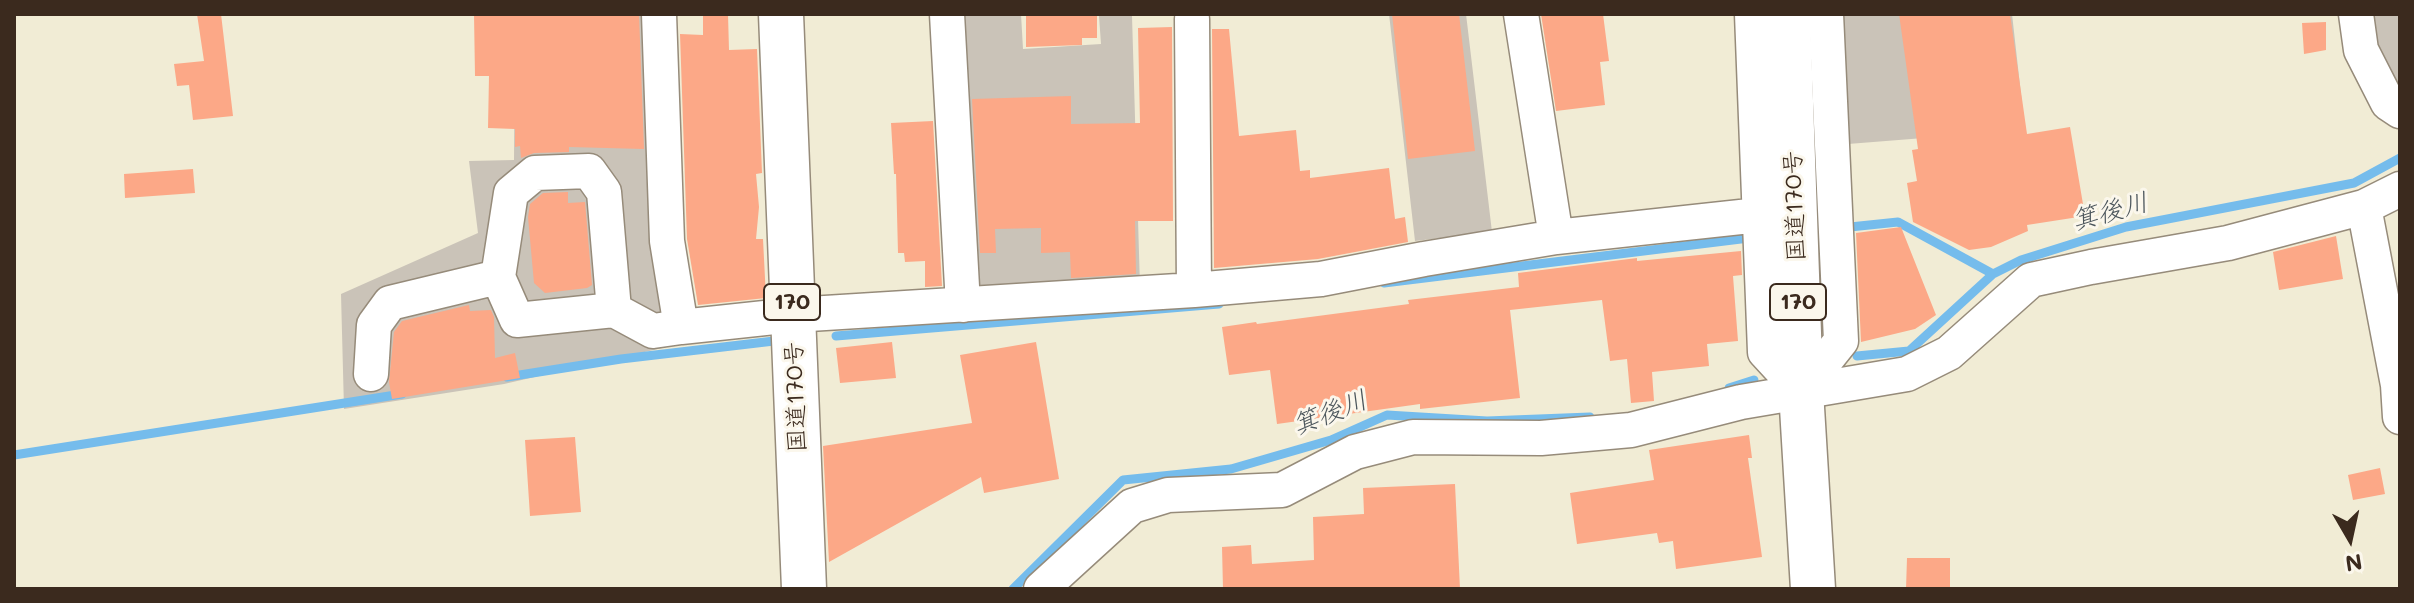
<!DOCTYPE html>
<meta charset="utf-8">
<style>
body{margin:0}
#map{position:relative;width:2414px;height:603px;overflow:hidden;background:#f1ecd5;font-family:Mali,sans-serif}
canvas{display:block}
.frame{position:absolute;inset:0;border:16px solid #3b2a1e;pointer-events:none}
.north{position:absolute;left:2310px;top:499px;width:80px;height:80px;-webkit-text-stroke:6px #fbf7ec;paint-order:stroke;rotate:171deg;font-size:22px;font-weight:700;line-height:32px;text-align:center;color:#3b2a1e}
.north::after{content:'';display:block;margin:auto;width:28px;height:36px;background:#3b2a1e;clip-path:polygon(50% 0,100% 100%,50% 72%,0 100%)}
</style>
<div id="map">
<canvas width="2414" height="603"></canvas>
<div class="frame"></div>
<div class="north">N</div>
</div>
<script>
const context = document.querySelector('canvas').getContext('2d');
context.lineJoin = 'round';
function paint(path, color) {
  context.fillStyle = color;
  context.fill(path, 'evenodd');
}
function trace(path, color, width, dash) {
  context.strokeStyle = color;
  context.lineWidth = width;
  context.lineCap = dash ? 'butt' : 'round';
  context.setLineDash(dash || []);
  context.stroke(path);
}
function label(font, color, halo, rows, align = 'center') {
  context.font = font + ' Mali,"Klee One",sans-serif';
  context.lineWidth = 6;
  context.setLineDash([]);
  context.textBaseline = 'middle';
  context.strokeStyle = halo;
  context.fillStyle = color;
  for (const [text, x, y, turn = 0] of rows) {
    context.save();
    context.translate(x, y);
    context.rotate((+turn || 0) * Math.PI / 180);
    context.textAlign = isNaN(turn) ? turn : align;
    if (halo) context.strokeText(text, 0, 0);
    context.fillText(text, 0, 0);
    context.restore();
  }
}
const industrial = new Path2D(`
 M515 14H653L655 149 671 346 504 384 344 409 341 294 478 233 469 161 514 160Z
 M957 14H1021L1023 49 1101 44 1099 16H1132L1140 287 967 299Z
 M1389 14H1466L1492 232 1415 241Z
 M1843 14H2012L2025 130 1848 144Z
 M2362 14H2400V103Z`);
const stream = new Path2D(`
 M1850 227 1898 222 1993 274
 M1384 283 1749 238
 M836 336 1219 304
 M1857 356 1909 351 1993 274 2021 260 2126 227 2354 183 2400 158
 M507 377 621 359 774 341
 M1729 388 1754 380
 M14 455 402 394
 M1013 589 1123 480 1231 469 1331 440 1387 415 1487 421 1590 417`);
const building = new Path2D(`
 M197 14H221L233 116 193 120 189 85 177 86 174 64 204 61Z
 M474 14H639L644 149 569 147V152L534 153 521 158 520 146 515 147V129L488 128 489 76H475Z
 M703 14H728L729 50 757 49 762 173 756 174 759 207 756 239H763L766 298 698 305 687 239 680 34 703 35Z
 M1026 14H1097V38H1082V45L1026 47Z
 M1392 14H1459L1475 151 1408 159Z
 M1541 14H1603L1609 61 1600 62 1605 105 1556 111Z
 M1899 14H2010L2027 134 2070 127 2085 216 2027 225 2028 231 1991 247 1969 250 1913 222 1907 183 1917 181 1912 150 1918 149Z
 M2326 22V50L2304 54 2302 23Z
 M1172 27 1173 221H1135L1136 274 1071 278 1070 252 1041 253V228L995 229 996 253H980L972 99 1071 96V124L1140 123 1138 28Z
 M1212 29H1229L1239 136 1296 130 1300 171 1310 170V178L1389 168 1395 219 1405 217 1408 242 1318 259 1214 268Z
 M933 121 942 286 925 287V261L905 262 904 253H898L896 174H894L891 123Z
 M193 169 195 193 125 198 124 174Z
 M568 192V203L585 202 592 285 587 288 545 293 534 283 528 217 530 204 543 193Z
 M1901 227 1936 315 1915 329 1861 342 1856 233Z
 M2336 236 2343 279 2279 290 2273 252Z
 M1741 251 1742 275 1733 276 1738 341 1707 344 1709 366 1652 372 1654 401 1631 403 1627 359 1610 361 1602 300 1510 310 1520 398 1420 409V404L1277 424 1270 370 1229 375 1222 327 1256 322 1257 324 1409 304 1408 300 1519 287 1518 273 1637 258V261Z
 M469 305 470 311 491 310 494 317 495 358 515 353 520 378 392 399 389 382 394 332 402 321Z
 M892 342 896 378 840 383 836 348Z
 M1036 342 1059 479 984 493 981 477 829 562 823 446 972 423 960 355Z
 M1749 435 1752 458H1748L1762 557 1676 569 1673 541 1659 543 1657 533 1577 544 1570 493 1654 480 1649 450Z
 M575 437 581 512 530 516 525 440Z
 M2380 468 2385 494 2353 500 2348 475Z
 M1455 484 1460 589H1223L1222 547 1251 545 1252 564 1314 560 1313 517 1364 514 1363 488Z
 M1907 558H1950V589H1906Z`);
const minor = new Path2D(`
 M659 14 667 241 681 327 793 315 1194 290 1321 279 1424 259 1556 237 1759 215
 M947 14 963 305
 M1521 14 1556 237
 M1752 14 1765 352 1801 391
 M2356 14 2361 50 2388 103 2400 111
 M1192 19 1194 290
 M2364 207 2398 385 2400 417
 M614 310 517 320 498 277 511 193 535 173 589 171 604 192 614 310 653 331 681 327
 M371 374 374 325 390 303 498 277
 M1801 391 1841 341 1826 14
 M1041 589 1132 506 1168 495 1282 490 1355 452 1413 437 1541 438 1631 430 1741 402 1907 374 1949 353 2031 280 2091 267 2228 243 2364 207 2400 189`);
const highway = new Path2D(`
 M781 14 804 589
 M1788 14 1801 391 1813 589`);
const shields = [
 [792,302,56],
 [1798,302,56]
];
const shieldNames = [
 ["170",792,302],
 ["170",1798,302]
];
const streetNames = [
 ["国道170号",1795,206,-92],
 ["国道170号",796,397,-92]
];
const waterNames = [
 ["箕後川",2110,212,-15],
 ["箕後川",1330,413,-21]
];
paint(industrial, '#cac3b8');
trace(stream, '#75bcec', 9);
paint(building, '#fca887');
trace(minor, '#968b7a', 37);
trace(highway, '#968b7a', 47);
trace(minor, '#fff', 34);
trace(highway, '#fff', 44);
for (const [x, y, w] of shields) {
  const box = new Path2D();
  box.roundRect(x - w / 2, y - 18, w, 36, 6);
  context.fillStyle = '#fbf7ec';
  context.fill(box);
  trace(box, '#3b2a1e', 2);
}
label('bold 22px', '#3b2a1e', null, shieldNames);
label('24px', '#3b2a1e', '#fbf7ec', streetNames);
label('italic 26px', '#4c565c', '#fbf7ec', waterNames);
</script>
